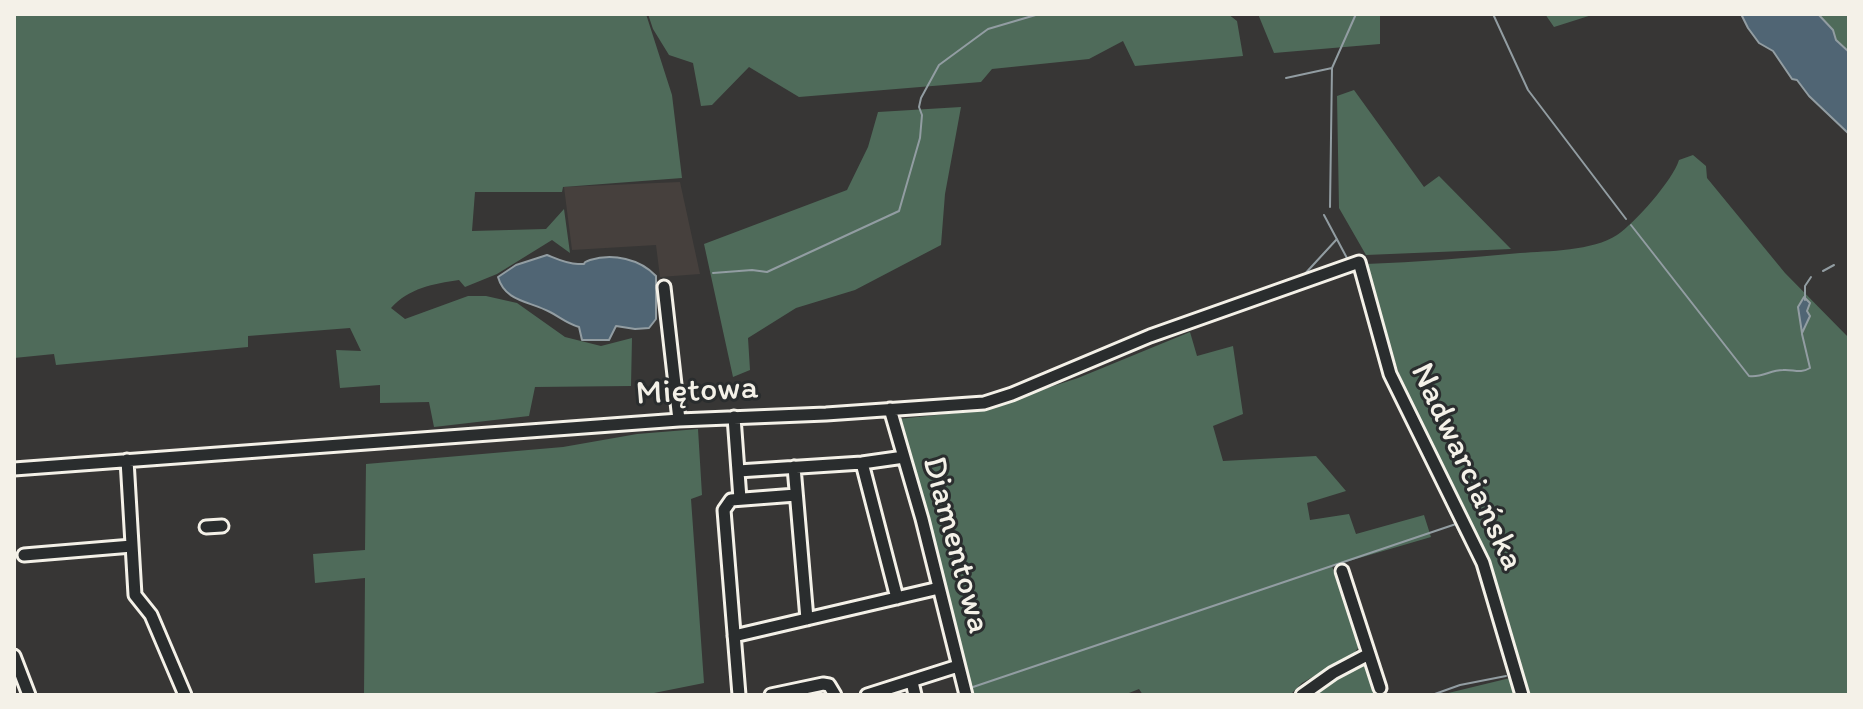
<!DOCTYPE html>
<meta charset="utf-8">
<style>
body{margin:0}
#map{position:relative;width:1863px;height:709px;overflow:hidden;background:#373635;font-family:Itim,sans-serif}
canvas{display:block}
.frame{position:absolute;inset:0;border:16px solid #f4f1e8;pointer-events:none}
</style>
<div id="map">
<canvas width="1863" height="709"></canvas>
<div class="frame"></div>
</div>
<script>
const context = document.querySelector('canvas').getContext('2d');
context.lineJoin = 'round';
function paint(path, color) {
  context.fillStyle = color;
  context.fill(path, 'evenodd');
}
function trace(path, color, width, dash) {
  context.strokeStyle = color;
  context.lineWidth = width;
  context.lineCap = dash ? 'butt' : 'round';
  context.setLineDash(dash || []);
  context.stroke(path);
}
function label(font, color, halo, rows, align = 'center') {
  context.font = font + ' Itim,sans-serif';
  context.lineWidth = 6;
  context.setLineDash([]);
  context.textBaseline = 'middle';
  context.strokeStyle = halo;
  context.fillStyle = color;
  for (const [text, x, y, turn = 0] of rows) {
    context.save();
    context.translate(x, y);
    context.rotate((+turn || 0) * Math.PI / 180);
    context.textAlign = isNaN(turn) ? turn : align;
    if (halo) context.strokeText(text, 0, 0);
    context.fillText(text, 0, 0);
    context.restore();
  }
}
const built = new Path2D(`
 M680 182 700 274 660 277 656 245 572 250 564 187Z`);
const green = new Path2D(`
 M14 14H646L672 95 682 178 563 187 562 192H475L472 231 546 229 564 209 570 253 552 240 497 274 465 287 459 280C433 284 409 288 391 308L405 319 468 296H486L517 303 565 337 601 346 632 338 631 386 535 387 529 416 434 427 429 402 380 403V385L340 388 336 350 361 351 350 328 248 336V347L56 365 54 354 14 358Z
 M648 14H1228L1237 21 1243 56 1135 66 1123 41 1089 59 992 69 981 82 799 97 749 67 712 105 701 106 693 63 669 55 653 29Z
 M1258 14H1380V44L1274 53Z
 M1545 14H1595L1554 27Z
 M1818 14H1849V52L1836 40 1833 30Z
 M1354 90 1424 187 1439 176 1511 249 1366 255 1339 208 1337 96Z
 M961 107 945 194 941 245 855 290 796 308 748 338 750 370 733 377 704 244 847 190 868 147 878 112Z
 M1693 155 1706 166 1707 178 1785 273 1849 338V695H1531L1407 397 1363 267 1366 264C1417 262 1468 258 1520 253 1548 251 1593 251 1617 235 1635 223 1673 180 1679 160Z
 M1190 332 1197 356 1233 346 1243 414 1213 426 1223 461 1316 456 1346 491 1307 503 1310 520 1349 514 1356 534 1424 515 1431 537 1332 566 1359 647 1354 653 1302 683 1290 695H1143L1139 689 1124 695H973L967 666 898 419 976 411 1078 378Z
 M698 429 702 495 691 499 704 683 644 695H364L365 578 315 583 313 554 365 550 366 464 563 447 637 434Z
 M1367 660 1377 695H1303Z
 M1510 678 1516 695H1440Z`);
const water = new Path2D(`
 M1741 14H1818L1833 30 1836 40 1849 52V134L1809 96 1797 80 1792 79 1773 51 1759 43 1748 28Z
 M547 255C557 259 567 264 578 264 591 264 578 264 590 260 613 253 640 259 656 276V319L649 328 635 329 616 326 609 340H582L579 327C566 323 560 317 550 312 530 301 505 302 498 277L516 265Z
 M1804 297 1810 303 1807 311 1810 316 1802 333 1798 307Z`);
const stream = new Path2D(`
 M1493 14 1528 90 1626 219
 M1286 78 1332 68
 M1330 207 1332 68 1356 14
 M1324 215 1348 260
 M1631 225 1749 376C1762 378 1770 370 1783 370 1793 369 1800 374 1810 368L1802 334
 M1823 271 1834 265
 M713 273 752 270 767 272 899 211 920 138 922 115 919 107 921 98 939 65 988 29 1039 14
 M1302 277 1337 239
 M1805 300V286L1811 277
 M1388 382 1461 535
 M973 687 1456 524
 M1432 695 1460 685 1506 676`);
const minor = new Path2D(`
 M664 287 679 420
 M890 409 922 519 966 695
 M734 417 740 499
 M127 460 135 595 151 615 185 695
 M862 463 897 598
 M794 467 807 619
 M14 469 679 420 826 414 984 403 1012 394 1150 336 1359 262 1390 374 1483 563 1522 695
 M738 471 862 463 904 457
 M206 527 222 526
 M24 555 132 546
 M1342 571 1380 688
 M734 636 939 588
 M14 656 29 695
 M912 682 915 695
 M739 695 724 510 731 500 796 495
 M771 695 823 684 829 685 835 695
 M867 695 958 666
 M1302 695 1333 673 1369 654`);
const streetNames = [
 ["Miętowa",697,392,-3],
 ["Nadwarciańska",1466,467,65],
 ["Diamentowa",955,545,75]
];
paint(built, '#46403d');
paint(green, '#4f6b5a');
paint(water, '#506574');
trace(water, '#929da2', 2);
trace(stream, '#929da2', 2);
trace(minor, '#f4f1e8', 17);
trace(minor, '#2a2d2e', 11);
label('34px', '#f4f1e8', '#2a2d2e', streetNames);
</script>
